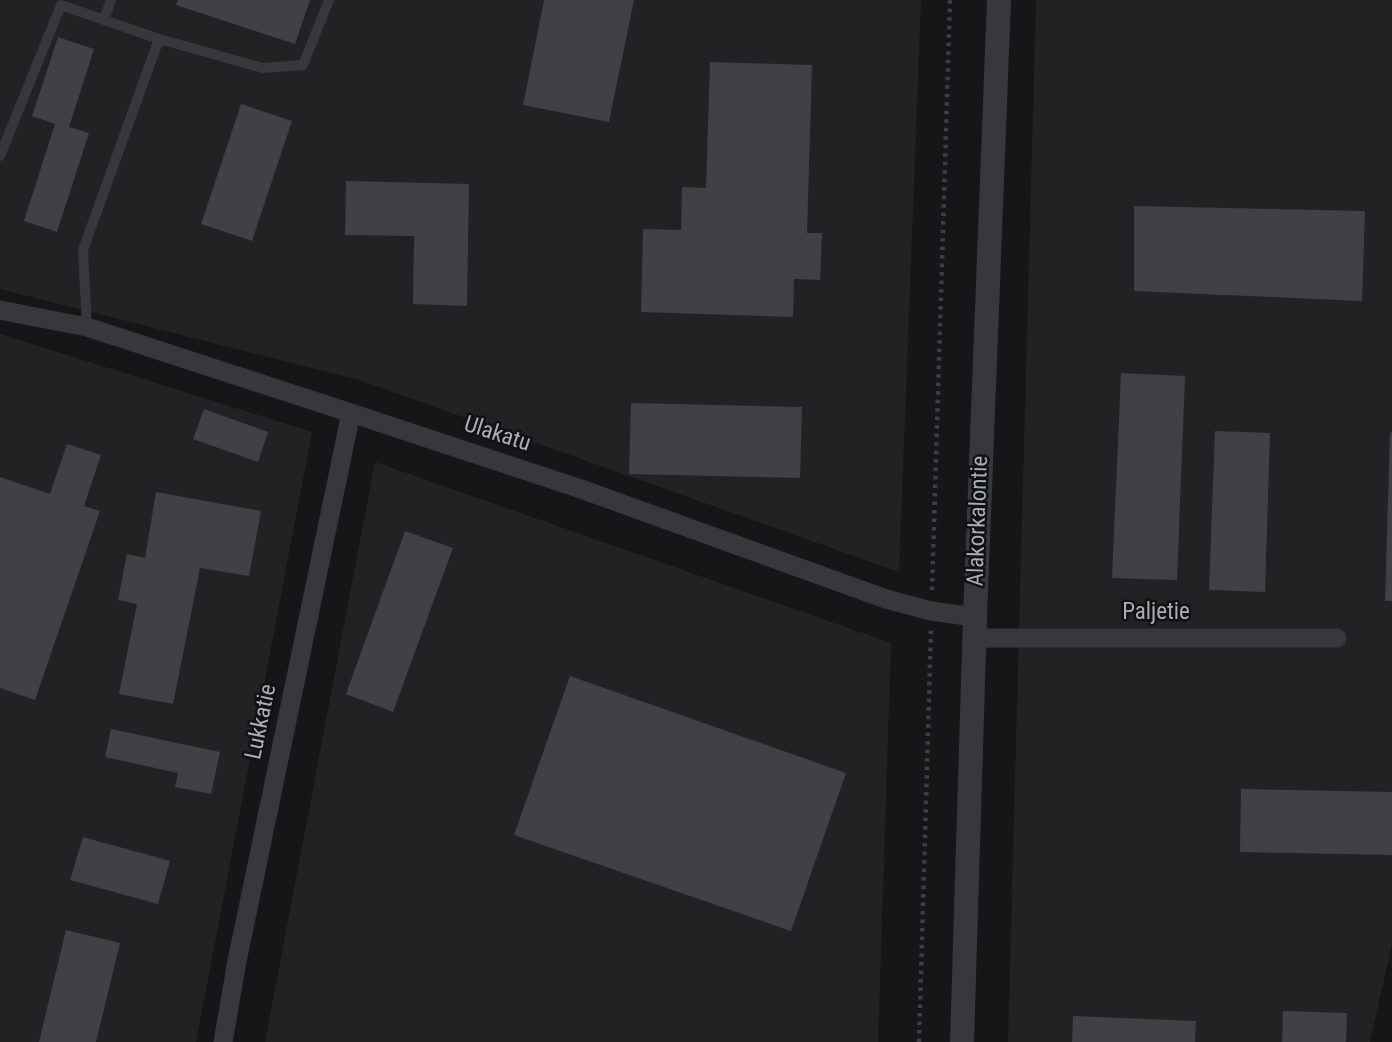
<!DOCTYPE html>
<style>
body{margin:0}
canvas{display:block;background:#161618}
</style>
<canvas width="1392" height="1042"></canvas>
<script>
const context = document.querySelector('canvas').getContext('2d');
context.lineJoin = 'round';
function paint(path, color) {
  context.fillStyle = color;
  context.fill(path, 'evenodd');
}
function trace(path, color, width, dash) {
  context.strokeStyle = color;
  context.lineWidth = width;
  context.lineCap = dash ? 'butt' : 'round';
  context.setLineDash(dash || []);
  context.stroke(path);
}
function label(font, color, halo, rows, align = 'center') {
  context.font = font + ' "Roboto Condensed",sans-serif';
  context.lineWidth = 5;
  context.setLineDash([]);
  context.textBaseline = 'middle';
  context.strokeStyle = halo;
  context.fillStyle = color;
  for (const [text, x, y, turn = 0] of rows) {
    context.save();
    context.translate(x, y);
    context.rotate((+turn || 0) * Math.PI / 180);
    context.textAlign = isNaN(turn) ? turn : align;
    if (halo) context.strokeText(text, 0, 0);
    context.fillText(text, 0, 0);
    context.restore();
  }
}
const built = new Path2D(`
 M0 0H921L899 572 359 380 0 289Z
 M1036 0H1392V944L1370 1042H1008Z
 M0 334 312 432 196 1042H0Z
 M375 462 891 643 878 1042H265Z`);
const building = new Path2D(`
 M178 0H310L295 44 176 5Z
 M544 0H634L609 122 523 105Z
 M58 37 94 49 69 127 89 133 57 232 24 221 55 124 32 116Z
 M710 62 812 65 807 233H822L820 280 794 279 793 317 641 312 643 229 681 230 682 187 706 188Z
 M241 104 292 121 252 241 201 224Z
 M346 181 469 184 467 306 413 304 414 236 345 235Z
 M1134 206 1365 211 1362 301 1134 291Z
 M1121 373 1185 376 1177 580 1112 578Z
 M631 403 802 407 800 478 629 474Z
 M204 409 268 432 258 462 193 439Z
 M1215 431 1270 433 1265 592 1209 590Z
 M1390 432 1392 433V601H1385Z
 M67 444 101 455 84 506 100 511 35 700 0 688V477L50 494Z
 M156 492 261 511 249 576 200 568 173 704 119 694 137 604 118 600 127 554 145 558Z
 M405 531 453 548 393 712 346 694Z
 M570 676 846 773 791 931 514 835Z
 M111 729 220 752 211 794 175 787 178 773 105 757Z
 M1241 789 1392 792V855L1240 852Z
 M83 837 170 861 158 904 70 880Z
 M66 930 120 943 96 1042H39Z
 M1283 1011 1347 1013 1346 1042H1282Z
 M1073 1016 1196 1021 1195 1042H1072Z`);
const path = new Path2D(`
 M932 590 950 0
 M919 1042 931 630`);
const service = new Path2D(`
 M104 20 111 0
 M159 39 263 68 303 65 329 0
 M0 156 61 5 159 39 83 250 87 327`);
const minor = new Path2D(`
 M0 310 87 327 351 413 581 489 886 599 931 611 975 617
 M976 638H1337
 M223 1042 237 961 351 413`);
const tertiary = new Path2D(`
 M962 1042 975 617 999 0`);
const streetNames = [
 ["Ulakatu",497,435,18],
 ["Alakorkalontie",979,521,-88],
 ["Paljetie",1156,613],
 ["Lukkatie",262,722,-78]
];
paint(built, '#222225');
paint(building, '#404145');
trace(path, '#3d3f44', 4.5, [3.5, 5]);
trace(service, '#37383d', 10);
trace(minor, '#37383d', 19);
trace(tertiary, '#37383d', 24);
label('23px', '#a8adb8', '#111113', streetNames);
</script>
